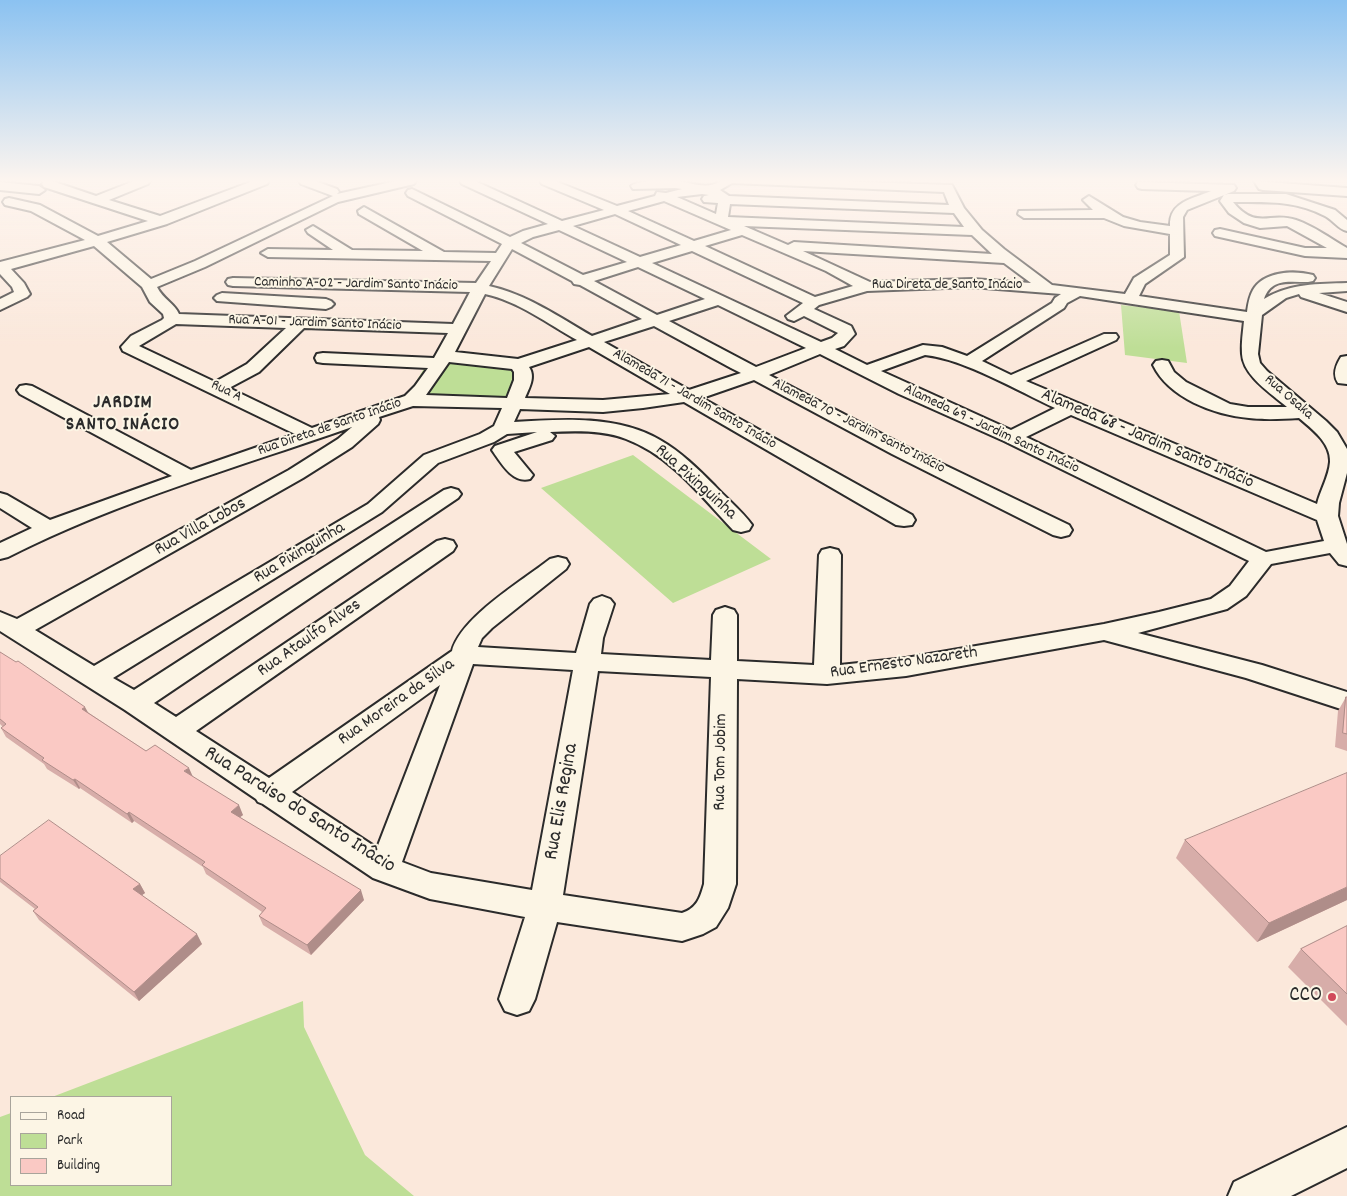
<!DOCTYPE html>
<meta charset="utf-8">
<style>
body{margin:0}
#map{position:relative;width:1347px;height:1196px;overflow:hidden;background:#fbe8db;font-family:Dekko,sans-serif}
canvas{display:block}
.legend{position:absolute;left:10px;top:1096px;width:162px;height:90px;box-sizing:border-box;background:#fcf5e5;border:1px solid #a8a49b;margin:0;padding:6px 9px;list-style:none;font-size:15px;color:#2b2b2b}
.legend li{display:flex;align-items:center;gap:10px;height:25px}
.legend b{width:25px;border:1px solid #a8a49b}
</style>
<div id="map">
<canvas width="1347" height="1196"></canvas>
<ul class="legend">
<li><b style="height:6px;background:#fcf5e5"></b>Road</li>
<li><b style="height:14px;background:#bede96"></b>Park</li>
<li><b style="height:14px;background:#fac9c4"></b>Building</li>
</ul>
</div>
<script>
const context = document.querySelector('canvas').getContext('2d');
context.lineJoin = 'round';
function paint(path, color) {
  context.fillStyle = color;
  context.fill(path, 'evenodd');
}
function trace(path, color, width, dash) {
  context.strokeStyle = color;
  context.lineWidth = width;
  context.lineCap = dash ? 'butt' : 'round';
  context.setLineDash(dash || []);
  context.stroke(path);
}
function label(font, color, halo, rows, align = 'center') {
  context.font = font + ' Dekko,sans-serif';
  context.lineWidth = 4;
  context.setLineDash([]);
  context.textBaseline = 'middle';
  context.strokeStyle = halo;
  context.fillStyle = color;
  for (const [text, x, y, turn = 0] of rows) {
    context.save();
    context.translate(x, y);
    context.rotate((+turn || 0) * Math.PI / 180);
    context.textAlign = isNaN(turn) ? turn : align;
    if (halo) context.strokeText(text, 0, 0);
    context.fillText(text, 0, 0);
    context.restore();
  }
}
const green = new Path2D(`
 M1121 305 1179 311 1187 363 1125 355Z
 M431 357 491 361 514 367 522 375 509 405 406 398Z
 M633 455 771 559 673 603 541 488Z
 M303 1001 304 1027 365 1155 414 1196H0V1117L11 1113V1185H171V1097H52Z`);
const minor = new Path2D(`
 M44 181H52L96 196 134 181H150L148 184 109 200 160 216 253 181H269L267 184 167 224 107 242 151 279 195 261 333 196 301 184 299 181H315L337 189 339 192 337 194 396 181H416L414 184 338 202 205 267 157 287C163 299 175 304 179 314L453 324 470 292 233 286 228 285 226 282 228 279 233 278 476 283 491 261 268 257 261 253 268 249 333 250 308 233 306 230 313 226 352 250 423 251 359 214 358 211 364 207 444 252 496 253 502 244 408 196 406 193 408 190 412 189 510 237 523 231 548 224 462 184 460 181H475L562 221 604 210 542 184 540 181H555L617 206 655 196 657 192 666 193 682 189 675 188 633 189 631 186C637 180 669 180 678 181 693 183 707 190 721 181H834L952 185 964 208 982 230 1004 249 1052 285 1125 294 1134 278 1170 255V234L1124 226 1104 218H1024L1018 214 1019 211 1093 210 1083 200 1089 196 1123 217 1140 222 1170 226C1169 202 1192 199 1211 191L1142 189 1138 188 1136 185 1138 182 1234 185 1236 188 1234 191 1187 210 1183 217 1184 257 1145 284 1139 296 1247 312C1248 305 1249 297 1253 290 1264 271 1294 270 1313 275L1315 278 1313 281 1308 282C1289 282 1271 278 1264 299 1290 283 1318 284 1347 283V291L1319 293 1347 302V312L1301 297 1299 294 1286 298 1262 315 1258 354 1260 363 1267 371 1326 421 1337 432 1347 449V473L1339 503 1338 516 1347 544V566L1339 564 1330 553 1271 564 1246 596 1227 609 1138 633 1262 665 1347 692V711L1246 678 1104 640 906 676 827 684 737 679 736 884 728 908 716 927 703 934 682 941 557 922 535 999 529 1011 517 1015 505 1011 499 999 525 917 430 899 373 878 263 804 258 802 256 799 125 710 0 631V612L17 619 289 470 338 439 352 427C238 467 116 502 8 557L0 559V543L32 528 0 508V493L7 495 50 520 172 476 20 394 17 390 20 386 26 385 32 386 191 470 295 434 123 351 121 347 131 336 162 320 164 318 163 314 150 302 142 287 94 246 11 269 24 283 30 294 27 297 0 310V299L14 292 12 287 0 274V262L85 240 31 211 5 205 3 202 5 199 9 198 40 205 98 236 148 221 44 187 42 184ZM732 183 944 192 949 205 729 196 720 190ZM702 194 709 195 704 196 702 199 704 202 718 203 716 214 677 197ZM664 201 731 230 694 241 628 211ZM730 204 954 213 964 227 728 217ZM615 214 681 245 640 257 573 226ZM744 226 972 235 992 254 794 242 788 245ZM559 230 627 262 583 275 521 243 533 237ZM742 235 826 271 853 286 815 297 705 246ZM512 249 572 281 574 284 580 285 642 319 592 336C559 317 526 294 489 286ZM692 251 803 303 786 316 788 319 794 321 804 316 838 333 832 338 821 342 652 263ZM803 251 1004 263 1031 283 972 279 870 282ZM638 267 705 299 657 315 594 281ZM972 287 1061 294 1055 298 1052 303 967 356 942 347 923 345 867 365 835 349 844 346 855 334 851 326 814 309 819 305 867 291ZM485 294C518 301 548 324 577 340L518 359 455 352ZM1080 296 1244 321C1243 332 1241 343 1242 354 1243 376 1272 394 1287 407H1248L1230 404 1186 382 1174 372 1168 361 1162 360 1156 361 1153 365C1169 398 1214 415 1249 418 1265 420 1283 419 1299 418 1312 429 1331 443 1330 462 1329 476 1320 491 1317 504L1026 381 1116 340 1118 337 1116 334H1104L1011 375 982 361 1064 308 1067 303ZM718 305 806 348 756 367 669 321ZM176 324 286 328 247 364 215 382 139 346ZM654 326 731 368 741 373 689 390 604 342ZM304 328 448 333 434 358 323 353 317 354 315 358 317 362 323 363 428 368 415 386 405 396 312 428 229 388 259 372ZM589 347 670 394 603 400 525 398C529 388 536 377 529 367ZM820 354 899 394 1004 441 1249 561 1230 586 1211 599 1159 612 1104 624 906 658 840 665 841 555 838 550 830 548 822 550 819 555 814 665 737 661V615L734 610 725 607 716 610 713 615 711 660 601 654 603 638 614 604 610 599 602 596 594 599 590 604 576 653 478 647 482 638 492 628 566 569 569 564 566 559 558 557 550 559C522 581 461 617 452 651L269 778 196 731 453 551 456 546 453 541 445 539 437 541 176 717 154 703 458 498 461 494 458 490 451 488 444 490 134 690 113 678 382 512 438 463 494 442 507 434 537 432 495 446 492 450C501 463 513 484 530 479L533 475 514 452 552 440 555 436 550 432C575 431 603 430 626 439 671 456 701 496 733 530L741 532 749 530 752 525C742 511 727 499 715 486 698 469 681 452 660 440 617 415 562 419 514 422L520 409 603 412 643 408 684 402 896 525 904 526 912 525 915 520 912 515 702 398 754 380 892 454 1053 535 1061 537 1069 535 1072 530 1069 525 905 446 769 375ZM925 355C964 359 1018 391 1055 408L1011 430 881 371ZM449 362 512 369 514 372V380L507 398 426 395ZM413 406 502 408 494 426 480 434 424 455 368 504 94 666 35 630 303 478 352 447 378 424 380 420 379 417ZM1071 415 1317 520 1324 541 1266 552 1026 437ZM473 664 573 670 532 890 431 873 402 862ZM598 671 711 677 704 884C700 898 697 908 682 913L563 895ZM440 685 377 848 292 792Z
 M1254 181 1347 188V196L1263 190 1259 189Z
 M0 182 39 186 45 190 39 194 0 190Z
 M1228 194H1286L1335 210 1347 220V231C1338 229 1333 220 1325 216 1295 200 1265 202 1233 202 1257 231 1269 211 1296 220 1314 226 1331 239 1347 248V258L1305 256 1215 236 1213 233 1215 230 1220 229 1305 248H1327L1287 226 1260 228 1244 223 1229 213 1220 201 1224 195Z
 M222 293 326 299 331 301 334 304 331 307 326 309 217 301 214 298 217 295Z
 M1347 356V384L1338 383C1332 374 1336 365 1341 357Z
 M1347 1127V1168L1291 1196H1228L1234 1182Z`);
const wall = new Path2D(`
 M0 652 89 713 146 751 192 776 243 815 240 817 364 900 311 955 263 925 259 916 262 912 206 874 203 867 134 821 132 823 80 788 79 789 47 769 44 764 6 737 1 728 3 727 0 724Z
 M1346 697H1347V751L1335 747 1338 711Z
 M1185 840 1347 900 1257 942 1176 858Z
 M0 856 140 884 145 893 142 895 202 944 139 1001 39 920 33 911 35 909 0 882Z
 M1347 926V1026L1288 967 1301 949Z`);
const shadedWall = new Path2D(`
 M85 707 90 716 82 709Z
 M189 768 193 777 184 771Z
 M75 779 80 788 79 789 73 780Z
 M239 805 243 815 235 821 231 812Z
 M129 812 134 821 132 823 127 814Z
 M140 884 145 893 138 898 133 889Z
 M1347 887V900L1257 942 1269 923Z
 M361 890 364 900 311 955 307 945Z
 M197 934 202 944 139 1001 134 992Z`);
const building = new Path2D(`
 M0 652 16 662 18 661 85 707 82 709 146 751 155 745 189 768 184 771 239 805 231 812 361 890 307 945 259 916 266 908 202 865 205 862 129 812 127 814 75 779 73 780 42 760 44 758 1 728 6 724 0 719Z
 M1346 697H1347V734L1343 733Z
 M1347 773V887L1269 923 1185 840Z
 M49 820 140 884 133 889 197 934 134 992 33 911 38 907 0 878V856Z
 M1347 926V994L1301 949Z`);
const markers = [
 [1332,997,5,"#d1495b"]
];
const farStreetnames = [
 ["Caminho A-02 - Jardim Santo Inácio",356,285,1],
 ["Rua Direta de Santo Inácio",947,286],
 ["Rua A-01 - Jardim Santo Inácio",315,324,2],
 ["Rua A",226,392,26],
 ["Rua Osaka",1288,398,41],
 ["Alameda 71 - Jardim Santo Inácio",694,400,30],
 ["Alameda 70 - Jardim Santo Inácio",858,427,27],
 ["Rua Direta de Santo Inácio",330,428,-19],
 ["Alameda 69 - Jardim Santo Inácio",991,430,25]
];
const streetNames = [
 ["Alameda 68 - Jardim Santo Inácio",1147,440,23],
 ["Rua Pixinguinha",695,483,42],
 ["Rua Villa Lobos",201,528,-29],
 ["Rua Pixinguinha",300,554,-31],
 ["Rua Ataulfo Alves",310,639,-35],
 ["Rua Ernesto Nazareth",904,664,-8],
 ["Rua Moreira da Silva",397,703,-35],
 ["Rua Tom Jobim",722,762,-89]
];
const farDistrictnames = [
 ["JARDIM",123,404],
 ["SANTO INÁCIO",123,426]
];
const nearStreetnames = [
 ["Rua Elis Regina",563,802,-80],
 ["Rua Paraiso do Santo Inâcio",299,811,32]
];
const nearPoinames = [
 ["CCO",1322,997]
];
paint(green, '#bede96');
trace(minor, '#2b2b2b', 4);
paint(minor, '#fcf5e5');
paint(wall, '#d7ada9');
paint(shadedWall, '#af8d89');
paint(building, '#fac9c4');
trace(building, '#af8d89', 1);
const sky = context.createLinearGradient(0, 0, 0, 348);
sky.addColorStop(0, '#8bc2f1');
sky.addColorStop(0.52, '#fdf5ef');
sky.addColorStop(1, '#fdf5ef00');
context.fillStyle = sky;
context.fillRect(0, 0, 1347, 348);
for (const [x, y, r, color] of markers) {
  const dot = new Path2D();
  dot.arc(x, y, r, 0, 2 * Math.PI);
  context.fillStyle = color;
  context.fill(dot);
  trace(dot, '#fcf5e5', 2);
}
label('15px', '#2b2b2b', '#fcf5e5', farStreetnames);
label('18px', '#2b2b2b', '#fcf5e5', streetNames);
context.letterSpacing = '1px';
label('bold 19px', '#2b2b2b', '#fcf5e5', farDistrictnames);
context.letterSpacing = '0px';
label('21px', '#2b2b2b', '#fcf5e5', nearStreetnames);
label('21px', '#2b2b2b', '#fcf5e5', nearPoinames, 'right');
</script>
